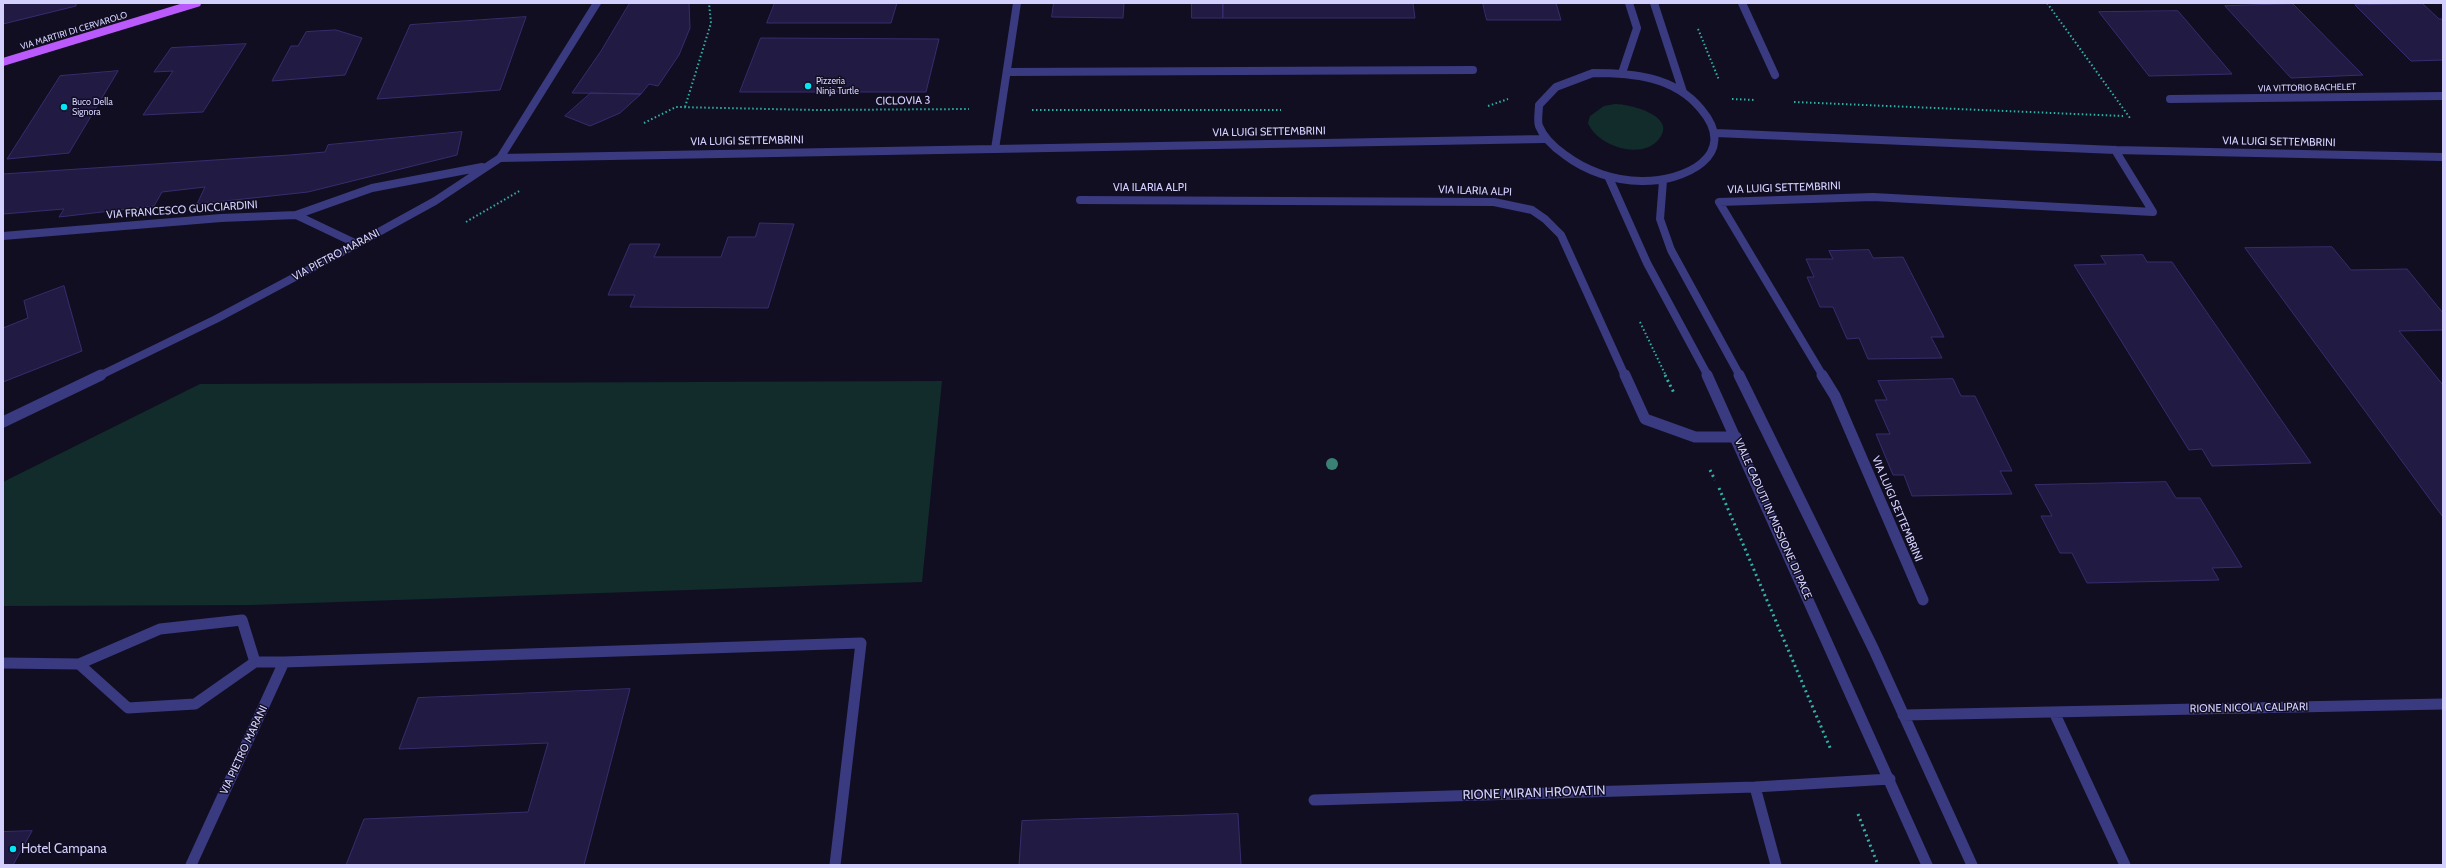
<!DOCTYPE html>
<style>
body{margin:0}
#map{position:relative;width:2446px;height:868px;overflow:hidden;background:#110e22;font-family:Cabin,sans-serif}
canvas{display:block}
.frame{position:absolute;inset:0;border:4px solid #d3d0fe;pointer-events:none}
</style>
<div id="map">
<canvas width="2446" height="868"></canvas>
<div class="frame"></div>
</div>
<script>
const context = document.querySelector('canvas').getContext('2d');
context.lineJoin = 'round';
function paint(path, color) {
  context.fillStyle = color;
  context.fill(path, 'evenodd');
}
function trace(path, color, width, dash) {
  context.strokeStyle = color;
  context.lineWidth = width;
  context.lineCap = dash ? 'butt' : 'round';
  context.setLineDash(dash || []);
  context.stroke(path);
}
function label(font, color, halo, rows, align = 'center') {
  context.font = font + ' Cabin,sans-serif';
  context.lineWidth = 3;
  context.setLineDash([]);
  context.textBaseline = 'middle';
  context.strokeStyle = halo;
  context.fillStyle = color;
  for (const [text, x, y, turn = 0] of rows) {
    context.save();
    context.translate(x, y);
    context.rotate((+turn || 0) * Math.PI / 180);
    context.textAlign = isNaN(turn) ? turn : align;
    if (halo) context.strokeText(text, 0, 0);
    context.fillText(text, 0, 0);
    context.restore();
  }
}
const green = new Path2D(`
 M1615 104C1630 104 1678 116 1659 139 1642 161 1597 146 1588 123L1590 116 1604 106Z
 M942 381 922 582 251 605 3 606V482L200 384Z`);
const building = new Path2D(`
 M3 3H76V6L3 24Z
 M630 3H689L690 28 679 55 658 86 649 84 641 94 572 93 601 51Z
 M775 3H897L891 23H767Z
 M1054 3H1124L1123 18 1052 17Z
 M1192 3H1223V18H1192Z
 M1223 3H1413L1415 18H1223Z
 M1483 3H1556L1561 20H1487Z
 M2293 4 2363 75 2291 78 2225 6Z
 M2423 4 2439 19H2443V60L2411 61 2355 5Z
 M2178 11 2232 74 2149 76 2099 12Z
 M526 17 500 90 377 99 410 25Z
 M336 30 362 38 345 75 272 81 291 46H298L306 32Z
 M761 38 939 39 926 92H740Z
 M246 44 203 112 143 115 173 71 154 72 171 48Z
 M118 71 69 153 7 159 60 76Z
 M591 93 641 94 620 113 590 126 565 116Z
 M462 132 457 155 308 192 197 204 205 187 162 192 154 206 59 217 64 209 3 214V174L290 155 325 152 328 145Z
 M760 223 794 224 768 308 630 307 635 295H608L630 244H660L654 257H721L728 237H755Z
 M2332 247 2351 270 2407 269 2443 313V330L2399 331 2443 385V517L2245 248Z
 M1869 250 1873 258 1903 257 1944 337H1931L1942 358 1868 359 1859 338 1847 339 1833 307H1820L1807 277H1814L1806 259H1833L1829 251Z
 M2143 255 2147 262H2172L2311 463 2212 466 2202 449 2189 450 2074 265 2106 264 2101 256Z
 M64 286 82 351 3 382V328L28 318 24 301Z
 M1953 379 1961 396H1975L2012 471H2000L2012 494 1912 496 1904 475H1893L1876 434H1890L1875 400H1887L1878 381Z
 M2166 482 2176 498H2200L2242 567 2212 568 2219 580 2087 583 2072 553H2060L2041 516H2052L2035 485Z
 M630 689 584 865H346L364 819 528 812 548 743 399 749 418 698Z
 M1238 814 1241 865H1019L1022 821Z
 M32 831 13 865H3V832Z`);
const pathFar1 = new Path2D(`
 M2047 3 2130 118
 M1698 29 1719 80
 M1732 99 1755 100
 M1794 102 2123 116
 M1488 106 1508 99
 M685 107 711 23 709 3
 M1032 110H1281
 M644 123 676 107 817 110 969 109
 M466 222 521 190
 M1640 322 1666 376`);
const path = new Path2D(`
 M1665 375 1674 393
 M1710 470 1715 480
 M1719 488 1831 750
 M1858 814 1878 865`);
const minorFar1 = new Path2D(`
 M1654 3 1683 92
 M1742 3 1775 75
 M1007 72 1473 70
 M1593 73C1632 73 1674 76 1701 109 1741 156 1683 182 1641 181 1615 181 1586 171 1565 155 1555 148 1544 139 1539 126 1537 121 1539 111 1539 105L1556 87Z
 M1622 73 1637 28 1629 3
 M2170 99 2443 96
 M1716 133 2115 150 2443 157
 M995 149 1017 3
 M500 158 1544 139
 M1609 178 1647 263 1708 376
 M1663 181 1660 219 1671 250 1740 376
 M1080 200 1494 202 1532 210 1545 219 1561 235 1625 376
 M296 215 372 188 482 167
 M3 236 221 218 296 215 357 244
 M99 376 216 319 357 244 435 201 500 158 597 3
 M1823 376 1719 202 1873 197 2153 212 2115 150`);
const minor = new Path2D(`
 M1625 375 1645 419 1695 437H1736
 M1707 375 1927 865
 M1739 375 1874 650 1972 865
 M1822 375 1835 396 1923 600
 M3 422 101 375
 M242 620 255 662 195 704 128 708 79 664 160 629Z
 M284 662 861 643 835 865
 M3 663 79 664
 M2054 712 2125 865
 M1903 715 2443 704
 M1755 787 1776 865
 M1314 800 1755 787 1890 779
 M191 865 284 662H255`);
const major = new Path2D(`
 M3 62 197 3`);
const trees = [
 [1332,464]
];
const markers = [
 [808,86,4,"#04e5f6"],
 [64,107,4,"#04e5f6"],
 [13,849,4,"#04e5f6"]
];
const farStreetnames = [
 ["VIA MARTIRI DI CERVAROLO",74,31,-17],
 ["VIA VITTORIO BACHELET",2307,88,-1]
];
const farPoinames = [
 ["Pizzeria",816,81],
 ["Ninja Turtle",816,91],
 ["Buco Della",72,102],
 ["Signora",72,112]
];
const streetNames = [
 ["CICLOVIA 3",903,101,-1],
 ["VIA LUIGI SETTEMBRINI",1269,132,-1],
 ["VIA LUIGI SETTEMBRINI",747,141,-1],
 ["VIA LUIGI SETTEMBRINI",2279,142,1],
 ["VIA ILARIA ALPI",1150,188],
 ["VIA LUIGI SETTEMBRINI",1784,188,-2],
 ["VIA ILARIA ALPI",1475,191,2],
 ["VIA FRANCESCO GUICCIARDINI",182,210,-4],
 ["VIA PIETRO MARANI",336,255,-28],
 ["VIA LUIGI SETTEMBRINI",1897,509,67],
 ["VIALE CADUTI IN MISSIONE DI PACE",1773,519,66],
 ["RIONE NICOLA CALIPARI",2249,708,-1],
 ["VIA PIETRO MARANI",244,750,-65]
];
const nearStreetnames = [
 ["RIONE MIRAN HROVATIN",1534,793,-2]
];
const nearPoinames = [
 ["Hotel Campana",21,849]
];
paint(green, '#112c2a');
paint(building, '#211a43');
trace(building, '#372d6e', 1);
trace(pathFar1, '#30b2a6', 2, [1.5, 2.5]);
trace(path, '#30b2a6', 3, [2, 3.5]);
trace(minorFar1, '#3a3a80', 8);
trace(minor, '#3a3a80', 11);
trace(major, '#ba59fc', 8);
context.fillStyle = '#3b8075';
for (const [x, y] of trees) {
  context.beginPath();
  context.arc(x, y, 6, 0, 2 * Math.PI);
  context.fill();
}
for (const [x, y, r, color] of markers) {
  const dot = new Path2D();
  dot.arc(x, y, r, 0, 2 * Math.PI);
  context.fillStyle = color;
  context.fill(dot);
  trace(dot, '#110e22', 1.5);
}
label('9px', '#d3d0fe', '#110e22', farStreetnames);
label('9px', '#d3d0fe', '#110e22', farPoinames, 'left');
label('11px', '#d3d0fe', '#110e22', streetNames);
label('13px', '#d3d0fe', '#110e22', nearStreetnames);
label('13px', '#d3d0fe', '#110e22', nearPoinames, 'left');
</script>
